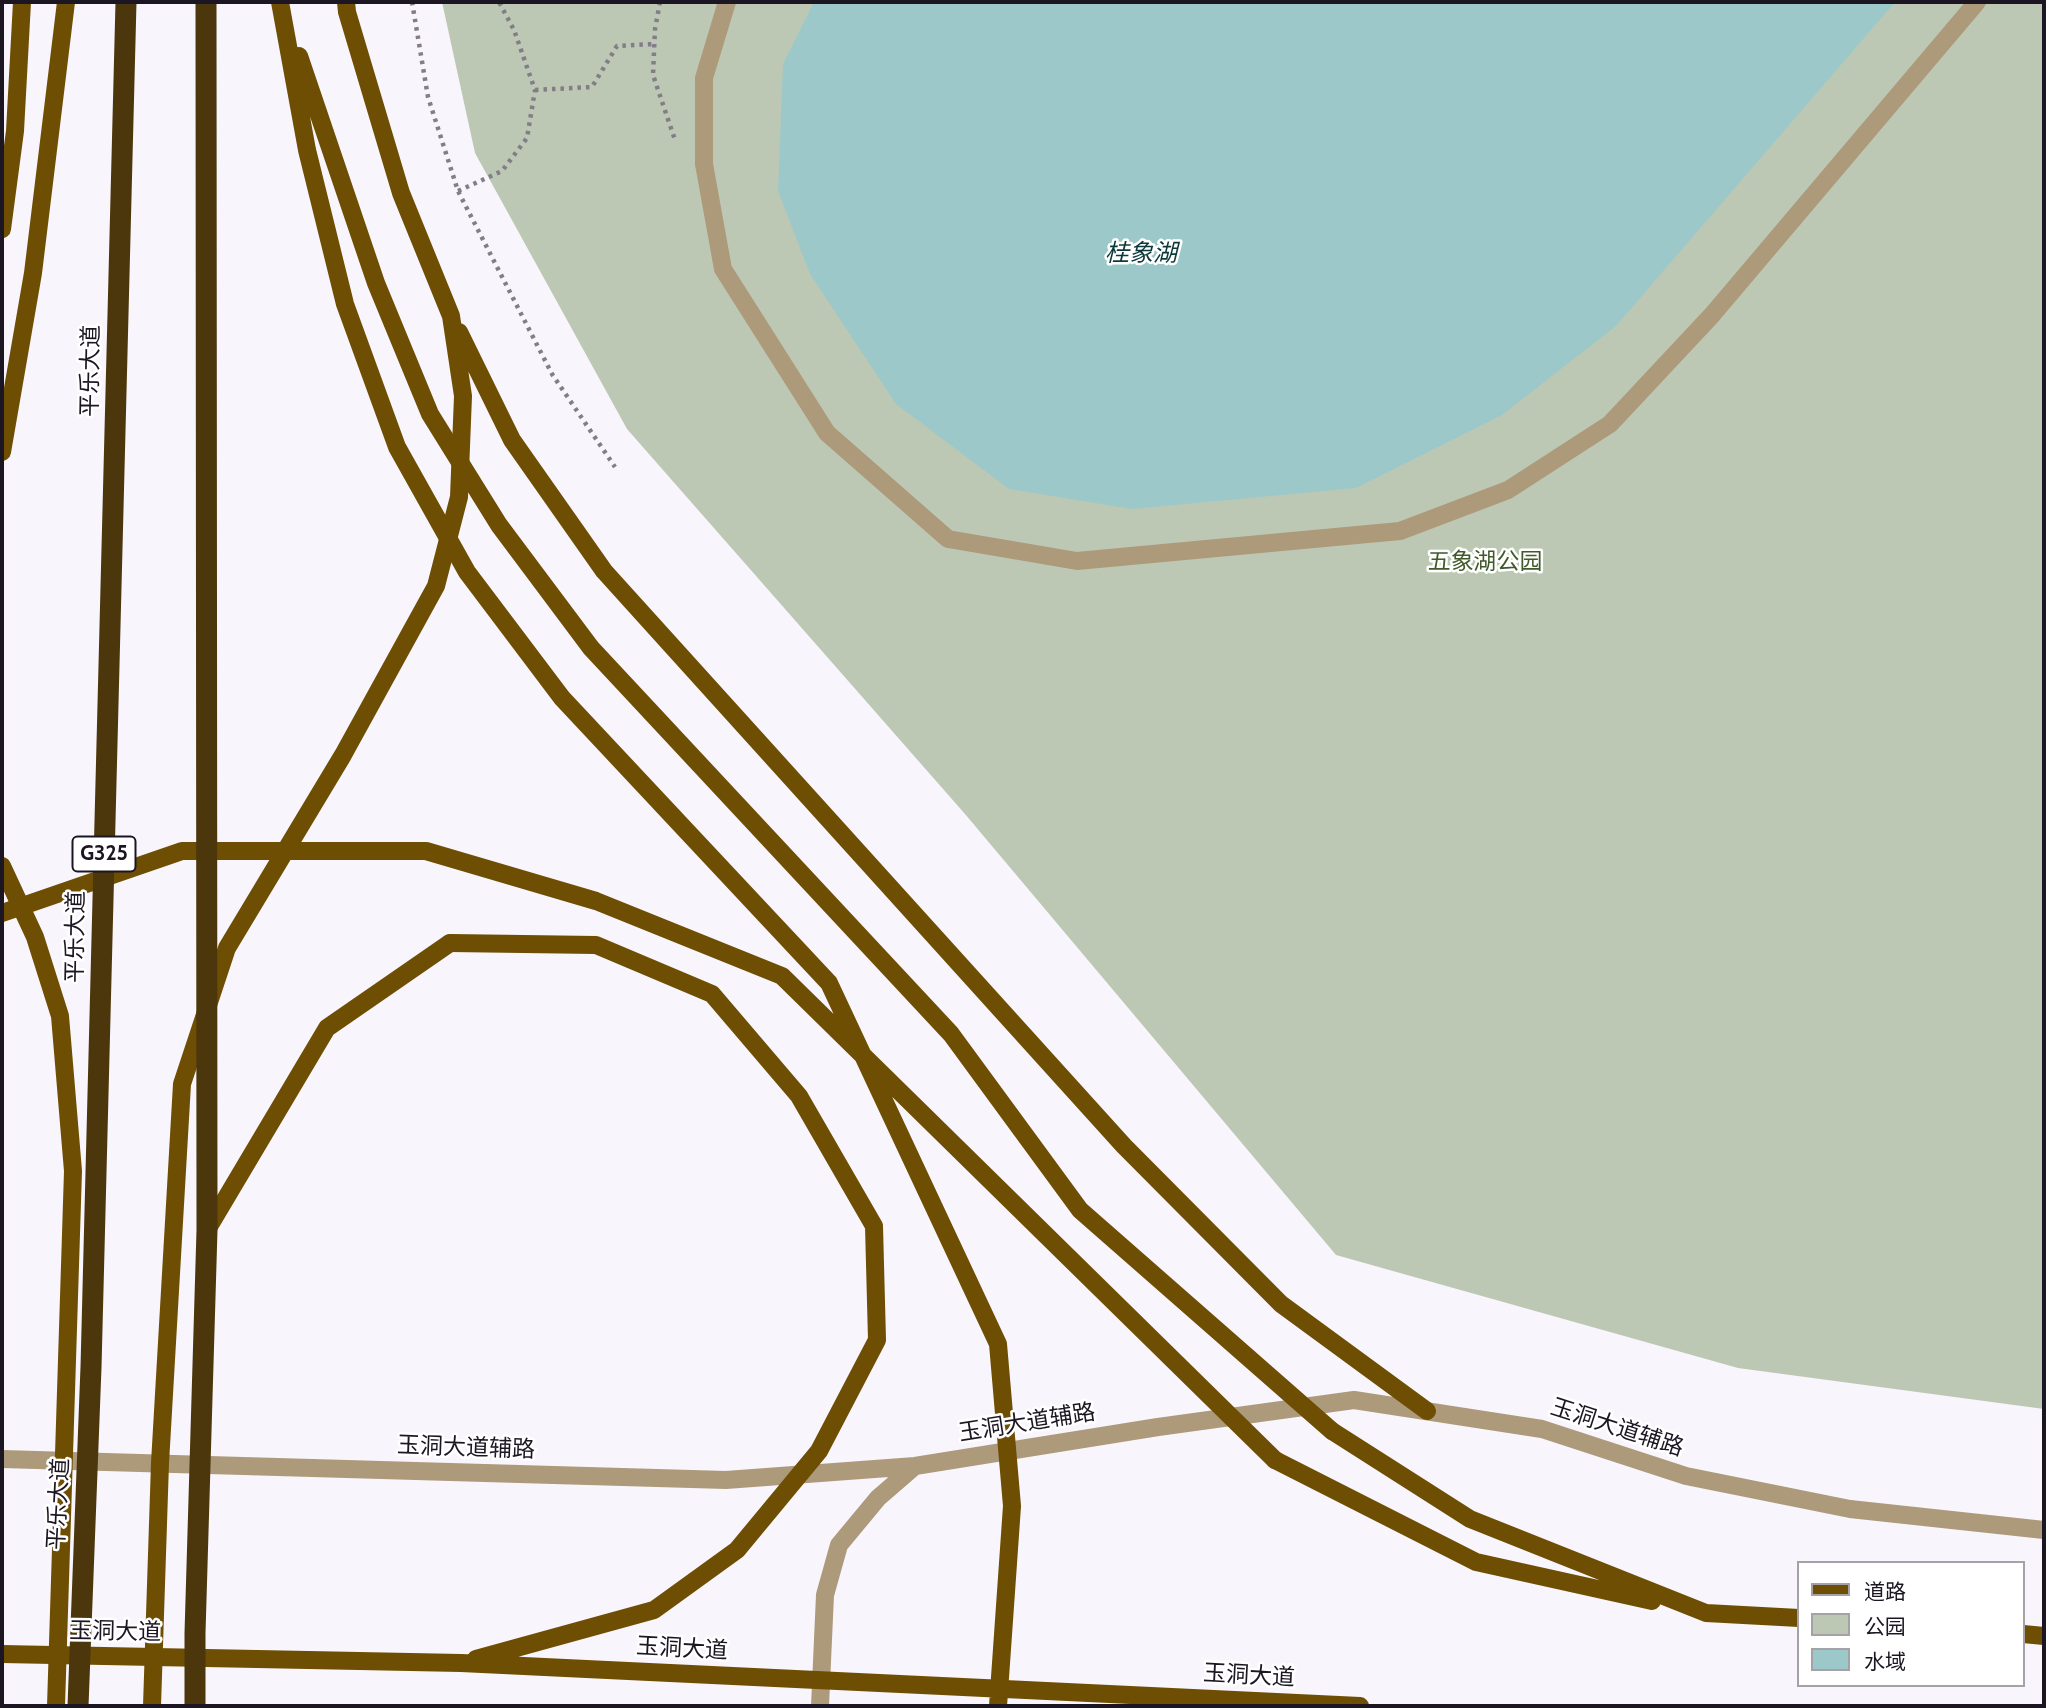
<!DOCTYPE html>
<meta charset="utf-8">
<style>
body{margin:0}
#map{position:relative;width:2046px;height:1708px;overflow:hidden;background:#f8f5fc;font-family:Cabin,"Noto Sans SC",sans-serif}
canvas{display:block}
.frame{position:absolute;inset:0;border:4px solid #1c1622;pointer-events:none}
.legend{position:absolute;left:1797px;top:1561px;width:228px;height:126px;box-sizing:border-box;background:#fff;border:2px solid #a4a2a7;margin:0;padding:9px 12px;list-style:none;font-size:21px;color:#1c1622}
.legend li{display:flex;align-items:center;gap:14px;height:35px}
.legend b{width:35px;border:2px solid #a4a2a7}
</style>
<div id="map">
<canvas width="2046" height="1708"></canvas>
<div class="frame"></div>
<ul class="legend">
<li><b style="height:9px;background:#6e4e03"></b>道路</li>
<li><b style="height:19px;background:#bdc8b4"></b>公园</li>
<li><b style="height:19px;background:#9cc8c9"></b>水域</li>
</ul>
</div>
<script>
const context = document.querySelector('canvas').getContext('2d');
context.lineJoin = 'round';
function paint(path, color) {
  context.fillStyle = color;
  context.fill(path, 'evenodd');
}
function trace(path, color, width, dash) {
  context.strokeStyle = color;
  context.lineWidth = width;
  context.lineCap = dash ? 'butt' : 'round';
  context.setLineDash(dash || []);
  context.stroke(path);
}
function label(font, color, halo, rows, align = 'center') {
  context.font = font + ' Cabin,"Noto Sans SC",sans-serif';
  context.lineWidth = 5;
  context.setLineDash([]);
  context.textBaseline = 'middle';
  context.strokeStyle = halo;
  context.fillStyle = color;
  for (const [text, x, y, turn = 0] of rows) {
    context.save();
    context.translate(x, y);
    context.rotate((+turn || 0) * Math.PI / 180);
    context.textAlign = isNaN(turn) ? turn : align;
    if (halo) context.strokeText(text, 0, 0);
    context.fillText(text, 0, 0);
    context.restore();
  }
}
const green = new Path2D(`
 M442 2H2044V1409L1738 1368 1336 1255 965 814 627 429 475 153Z`);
const water = new Path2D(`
 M814 2H1895L1616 326 1502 415 1356 488 1132 509 1009 489 896 404 810 274 778 191 783 64Z`);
const path = new Path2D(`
 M412 2 428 97 458 191 552 374 615 467
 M660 2 655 29 653 75 675 140
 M535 90 592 87 617 46 654 44
 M458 191 502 171 527 138 535 90 514 30 499 2`);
const minor = new Path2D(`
 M727 2 704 78V164L723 269 827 433 948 539 1077 561 1400 531 1508 490 1610 424 1712 315 1977 2
 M2 1459 726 1480 915 1466 1158 1427 1354 1400 1542 1429 1686 1476 1850 1509 2044 1530
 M820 1706 825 1595 839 1545 878 1498 915 1466`);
const major = new Path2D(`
 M2 229 15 131 22 2
 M459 332 512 440 604 571 1124 1146 1281 1304 1427 1411
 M2 452 33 273 66 2
 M2 866 35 937 60 1016 73 1171 56 1706
 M207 1230 327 1028 450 943
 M1332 1431 1470 1519 1706 1613 1799 1618
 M1275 1460 1476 1562 1652 1601
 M2023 1634 2044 1636
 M152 1706 160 1463 182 1084 227 948 343 755 436 586 459 497 463 396 451 316 401 193 347 12 346 2`);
const majorBridge = new Path2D(`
 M280 2 307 150 345 304 397 447 467 572 562 698 829 983 998 1344 1012 1506 998 1706
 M299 56 376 283 430 414 499 525 591 648 951 1034 1080 1210 1332 1431
 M2 913 182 851H426L596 901 782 976 1275 1460
 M450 943 596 945 712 994 799 1096 874 1226 877 1340 819 1451 737 1550 654 1610 476 1659
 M2 1654 461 1663 1360 1706`);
const highwayBridge = new Path2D(`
 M78 1706 91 1367 126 2
 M195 1706V1633L207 1230 206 2`);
const shields = [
 [104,854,63]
];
const shieldNames = [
 ["G325",104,854]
];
const streetNames = [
 ["平乐大道",91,371,-89],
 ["平乐大道",76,937,-89],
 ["玉洞大道辅路",1027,1423,-9],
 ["玉洞大道辅路",1617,1428,18],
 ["玉洞大道辅路",466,1448,2],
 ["平乐大道",59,1504,-87],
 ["玉洞大道",115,1632,1],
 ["玉洞大道",682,1649,3],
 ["玉洞大道",1249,1676,3]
];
const parkNames = [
 ["五象湖公园",1485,562]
];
const waterNames = [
 ["桂象湖",1141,254]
];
paint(green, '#bdc8b4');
paint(water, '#9cc8c9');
trace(path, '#827d87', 4.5, [3.5, 5]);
trace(minor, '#ac9a7b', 18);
trace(major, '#6e4e03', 18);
trace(majorBridge, '#6e4e03', 18);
trace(highwayBridge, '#4c370d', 21);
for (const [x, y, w] of shields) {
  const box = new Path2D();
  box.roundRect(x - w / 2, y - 17.5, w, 35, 5);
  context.fillStyle = '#fff';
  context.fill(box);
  trace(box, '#1c1622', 2);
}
label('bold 21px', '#1c1622', null, shieldNames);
label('23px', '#1c1622', '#fff', streetNames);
label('23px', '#415a2b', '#fff', parkNames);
label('italic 24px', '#0d3839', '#fff', waterNames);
</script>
